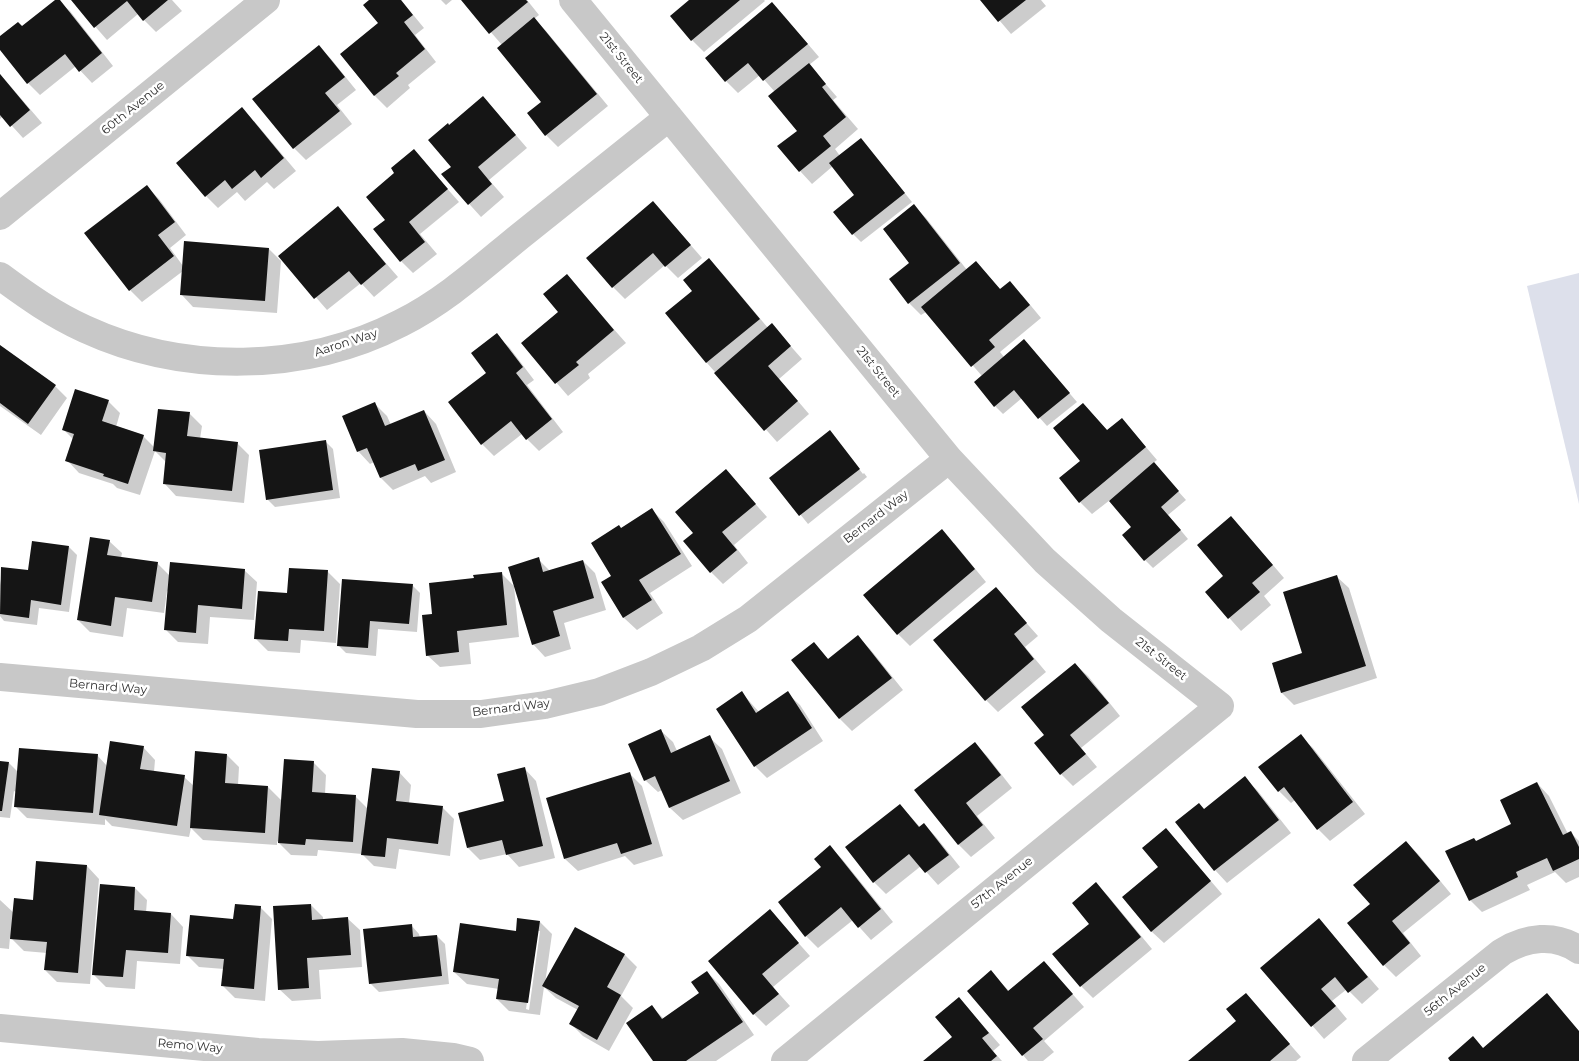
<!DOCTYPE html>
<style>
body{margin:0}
canvas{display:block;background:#fff}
</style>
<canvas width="1579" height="1061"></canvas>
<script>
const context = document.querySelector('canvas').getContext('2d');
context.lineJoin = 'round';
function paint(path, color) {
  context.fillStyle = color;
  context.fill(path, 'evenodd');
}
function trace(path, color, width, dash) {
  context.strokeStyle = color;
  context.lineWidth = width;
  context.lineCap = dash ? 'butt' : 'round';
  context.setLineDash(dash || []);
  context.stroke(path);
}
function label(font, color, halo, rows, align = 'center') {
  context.font = font + ' Montserrat,sans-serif';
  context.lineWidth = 5;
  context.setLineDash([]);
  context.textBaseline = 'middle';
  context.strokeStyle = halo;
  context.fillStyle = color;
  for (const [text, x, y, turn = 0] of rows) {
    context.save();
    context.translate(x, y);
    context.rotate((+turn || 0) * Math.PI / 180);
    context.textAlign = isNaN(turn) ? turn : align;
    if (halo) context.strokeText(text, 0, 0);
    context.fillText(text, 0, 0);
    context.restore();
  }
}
const green = new Path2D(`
 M1579 273V504L1527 286Z`);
const shadow = new Path2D(`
 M57 0 70 11 113 66 92 83 76 66 40 95 28 83 0 48V37L22 28Z
 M72 0H172L182 11 156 32 138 14 107 40Z
 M371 0H401L424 28 415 35 436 62 408 85 410 88 387 108 375 96 341 55 380 24Z
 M441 0H452L446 5Z
 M463 0H527L539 15 534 19 546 31 608 106 558 147 546 135 543 102 502 45Z
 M691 0H764L765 1 704 52 692 40Z
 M982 0H1041L1046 6 1011 34Z
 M784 16 819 57 809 65 837 97 833 100 858 129 835 149 840 156 861 139 912 202 861 242 853 234 856 196 833 166 812 184 800 171 798 131 775 92 760 75 738 93 726 81Z
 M319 47 331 59 356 90 337 105 352 124 306 160 294 148Z
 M0 74 42 123 23 138 3 116 0 119Z
 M483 97 527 148 489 180 504 197 481 217 443 175 452 167 449 126Z
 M254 121 296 171 274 189 267 182 245 201 237 192 218 208 206 196Z
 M414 151 459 202 420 234 437 254 413 273 401 261 387 220 396 173Z
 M147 187 159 199 186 235 170 248 183 266 269 249 281 261 277 313 193 307 181 294 183 271 142 302 130 290Z
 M653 202 702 258 678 278 665 265 625 299 613 287Z
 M914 206 926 218 967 270 976 262 1001 290 1022 295 1041 318 1000 352 1004 357 1024 340 1077 402 1047 426 1022 398 1003 414 995 406 982 376 926 312 921 315 909 303 890 279 911 263Z
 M338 208 398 277 374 297 361 283 327 310 280 256Z
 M709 260 721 272 768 328 772 325 802 359 779 379 809 414 777 442 707 363 667 313 693 291Z
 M567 276 626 343 588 374 590 378 568 396 522 343 560 312Z
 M496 335 509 347 534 380 527 385 563 432 539 451 522 434 494 456 482 444 488 373Z
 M0 347 55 386 67 398 41 435 0 406Z
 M108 401 120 413 116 427 143 436 155 448 189 413 202 426 200 439 237 443 249 455 244 503 176 496 164 483 166 462 155 451 140 495 117 488 113 484 79 473 67 460 73 439 63 429Z
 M375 404 387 416 391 425 424 411 436 424 456 472 431 483 425 476 393 490 381 478 374 462 370 464 358 451Z
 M1083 404 1108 431 1122 419 1157 460 1153 463 1186 500 1168 515 1188 539 1153 568 1145 560 1133 527 1110 500 1092 514 1080 502Z
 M835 439 863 474 864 473 867 477 808 524 771 478Z
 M325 441 333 449 340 498 275 507 267 499Z
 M726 471 767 517 734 545 748 563 723 584 711 572 695 533Z
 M652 510 664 522 692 566 650 593 663 613 637 630 624 618 602 583 613 576 621 529Z
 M1243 530 1284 578 1264 596 1271 605 1241 631 1206 592 1225 576Z
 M109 541 122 553 121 558 157 563 170 576 244 570 257 582 254 620 210 617 208 644 178 642 166 630 169 592 167 591 164 613 127 608 123 637 90 632 78 620Z
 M954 543 986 582 910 646 898 634Z
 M69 547 77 555 69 612 39 608 37 625 4 621 0 616V585L3 568 29 572Z
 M538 559 550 571 583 561 595 573 606 610 564 623 571 649 545 657 533 644Z
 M290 569 328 572 340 584 336 643 301 640 300 653 268 651 256 639 288 595Z
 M502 574 514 586 519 637 469 643 471 664 440 667 427 655 433 615 475 579Z
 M1336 576 1349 588 1377 678 1294 705 1282 693 1273 664 1304 654Z
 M412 585 420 593 417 632 378 629 376 656 346 653 338 645Z
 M996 589 1038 636 1025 647 1046 672 998 712 986 700Z
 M858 637 870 649 903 690 852 731 840 719 793 660 814 643 829 660Z
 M1075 664 1088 676 1120 716 1081 748 1097 767 1073 786 1061 774 1046 735Z
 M742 693 759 712 787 693 800 705 823 741 767 778 755 766Z
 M660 730 673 742 677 751 709 737 722 749 741 793 683 820 670 808 662 790 658 792 645 780Z
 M1300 736 1313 748 1365 814 1330 841 1318 829 1295 800 1291 803 1279 791 1260 767Z
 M975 744 987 756 1012 788 977 816 995 838 971 857 959 845 916 790Z
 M143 747 155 760 154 772 184 777 194 786 227 755 239 767 238 785 268 787 282 801 314 763 326 775 325 794 355 796 368 809 399 772 411 785 409 803 442 807 454 819 450 856 399 849 396 869 374 866 362 854 318 850 317 856 291 855 277 841V845L203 840 191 828 189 837 112 826 105 819V825L27 818 15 806 16 792 14 791 10 818 0 817V762L9 763 18 772 97 755 107 766Z
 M524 768 536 781 555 858 519 867 507 854 480 860 468 848 505 802Z
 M630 774 642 786 663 856 634 865 625 856 578 871 565 859Z
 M1244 778 1257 790 1291 833 1227 883 1215 870 1177 822 1204 810Z
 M1537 783 1549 796 1568 834 1571 833 1579 841V877L1566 883 1555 872 1527 885 1530 890 1482 912 1470 900 1477 842 1513 825Z
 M900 805 920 827 924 824 936 837 960 867 938 885 921 866 886 894 874 882Z
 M1166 829 1222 894 1164 943 1151 931Z
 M1406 842 1418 854 1451 894 1403 933 1421 956 1396 977 1384 965 1371 904Z
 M830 847 842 859 893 922 871 940 853 920 818 948 806 936 823 867Z
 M87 866 99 879 90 984 57 982 45 970 47 953 24 951 10 937 9 949 0 948V900L14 913Z
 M1096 884 1108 896 1152 949 1093 998 1081 986Z
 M135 888 147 900 146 913 171 914 183 927 180 964 137 961 135 989 106 987 93 974Z
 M311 905 323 917V920L347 918 360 930 362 967 319 970 321 999 292 1001 279 989Z
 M260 907 272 919 265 1001 235 998 223 986 224 969 199 967 187 955 234 920Z
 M770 911 810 956 773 987 790 1006 766 1026 754 1014Z
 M1319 920 1379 989 1362 1004 1347 989 1332 1001 1347 1019 1324 1039 1262 968Z
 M540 922 552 934 545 984 575 929 625 955 637 967 621 996 633 1008 609 1051 583 1036 571 1024 578 1010 556 998 544 987 540 1015 509 1011 497 999 499 989 467 984 454 972 517 933ZM538 931H540L529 1010 526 1009Z
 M411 925 419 934 420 938 437 936 445 944 449 984 379 992 370 983Z
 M1044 962 1084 1007 1044 1041 1054 1052 1043 1061H1028L969 991 991 972 1009 991Z
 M707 972 719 984 754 1035 716 1061H654L652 1007 664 1019 701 993Z
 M1246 994 1301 1057 1296 1061H1190L1238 1021Z
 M959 998 1000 1045 993 1051 1002 1061H925L953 1037Z`);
const building = new Path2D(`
 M55 0H60L102 53 79 72 65 54 27 84 0 50V36L18 22 22 26Z
 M71 0H168L143 21 127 1 94 28Z
 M369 0H401L413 15 404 22 425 49 396 73 399 76 374 96 340 54 378 23 363 5Z
 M461 0H526L528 2 489 34Z
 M689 0H740L691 41 670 16Z
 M980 0H1026L998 22Z
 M772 2 808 44 763 81 748 63 725 82 705 58Z
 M534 17 597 94 545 136 527 113 541 102 497 48Z
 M319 45 345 77 325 93 340 111 293 149 252 99Z
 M809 63 826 84 822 87 846 117 823 136 831 146 799 172 777 146 797 131 768 96Z
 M0 74 30 110 10 127 0 115Z
 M483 96 516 135 478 167 492 184 468 205 441 174 451 167 428 140 448 123 449 125Z
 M242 107 284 158 261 178 255 170 232 189 225 180 205 197 176 163Z
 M861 138 905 193 852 235 833 212 854 195 829 163Z
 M414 149 448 189 409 222 425 242 400 262 373 229 385 220 366 197 394 173 391 168Z
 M147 185 175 222 158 235 174 256 129 291 84 233Z
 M653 201 691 245 665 267 653 253 612 288 586 258Z
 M914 204 960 263 908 304 889 279 909 263 883 229Z
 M338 206 386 264 361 285 349 271 314 299 278 256Z
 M184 241 269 248 265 301 180 295Z
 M709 258 760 319 706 363 665 313 692 291 683 280Z
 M976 261 1000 289 1010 281 1030 305 989 340 995 347 971 367 921 307Z
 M567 274 614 330 576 362 579 365 555 384 521 343 558 312 543 294Z
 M772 323 791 346 768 366 798 401 764 431 714 373Z
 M497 333 523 367 516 373 552 419 526 440 511 421 481 445 448 402 486 373 471 353Z
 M1024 339 1070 393 1038 419 1014 390 994 407 974 382Z
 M0 345 56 385 28 424 0 403Z
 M75 389 109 400 102 421 144 435 128 484 103 476 104 474 65 461 74 434 62 430Z
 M375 402 385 426 424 410 445 460 418 471 415 464 380 478 367 448 357 452 342 416Z
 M1083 403 1107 430 1122 418 1146 447 1079 503 1059 478 1080 461 1053 428Z
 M158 409 190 412 187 436 238 442 232 491 163 484 166 453 153 451Z
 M830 430 860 469 799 516 769 478Z
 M326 440 333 490 266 500 259 450Z
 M1154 462 1179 491 1161 507 1181 530 1144 561 1122 535 1131 527 1109 501Z
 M726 469 756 504 722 532 737 550 710 573 683 541 693 533 675 512Z
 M652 508 681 554 639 580 652 600 623 618 601 582 611 576 591 543 619 525 621 528Z
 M1231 516 1273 565 1252 583 1260 592 1228 619 1205 592 1223 576 1197 545Z
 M942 529 975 569 897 635 863 595Z
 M90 537 110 540 107 555 158 562 152 602 115 597 111 626 77 620Z
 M32 541 69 546 61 605 31 600 29 618 0 614 1 567 28 570Z
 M539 557 543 572 583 560 594 598 553 611 560 636 532 645 508 567Z
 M170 562 245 569 242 609 198 605 196 633 164 630Z
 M289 568 328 570 324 631 289 629 288 641 254 639 258 591 287 593Z
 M502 572 507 625 457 631 459 652 426 656 422 615 432 614 429 583 474 578 473 575Z
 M1337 575 1366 666 1281 693 1272 663 1302 653 1283 592Z
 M342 579 413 584 409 624 370 621 368 648 337 646Z
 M996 587 1027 623 1014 634 1034 659 985 701 933 640Z
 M858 635 892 678 839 719 791 660 814 642 828 659Z
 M1075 663 1109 703 1070 735 1086 754 1060 775 1034 743 1044 735 1021 707Z
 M742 691 756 713 788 691 812 728 754 767 716 709Z
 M661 729 671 753 710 735 730 781 669 808 655 776 644 781 628 744Z
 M1301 734 1353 802 1317 830 1284 787 1278 792 1258 767Z
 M110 741 144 746 140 769 185 775 177 826 99 815Z
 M975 742 1001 775 966 803 983 825 958 845 914 790Z
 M19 748 98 754 93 813 14 807Z
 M195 751 227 754 225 783 268 786 265 833 190 828Z
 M284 759 314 761 312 792 356 795 353 842 306 839 305 845 278 843Z
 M0 761 9 762 2 811H0Z
 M525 767 543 846 506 855 502 840 467 848 458 813 504 801 497 774Z
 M372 768 400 771 396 801 443 806 438 844 387 838 385 857 361 855Z
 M630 772 652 844 621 854 617 843 564 859 546 798Z
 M1245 776 1279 820 1214 871 1175 822 1199 803 1204 809Z
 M1537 782 1563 835 1571 831 1579 847V859L1553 871 1547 858 1516 872 1518 877 1469 901 1445 851 1474 838 1476 841 1511 824 1500 800Z
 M900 804 919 827 924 823 949 855 925 873 909 854 873 883 845 847Z
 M1166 828 1211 881 1151 932 1122 897 1158 867 1142 848Z
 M1406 841 1440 881 1392 921 1410 943 1383 966 1347 923 1370 904 1353 885Z
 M830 845 881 909 858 928 841 907 805 937 778 902 821 867 814 859Z
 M36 861 87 865 78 973 44 970 47 942 10 939 14 898 33 900Z
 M1096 882 1141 937 1080 987 1052 954 1089 924 1072 903Z
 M100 884 135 887 134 910 171 913 168 953 126 950 123 977 92 975Z
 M235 904 261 906 254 989 221 986 224 959 186 956 190 915 233 919Z
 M311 904 312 920 348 917 351 955 307 958 309 988 278 990 273 906Z
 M770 909 799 943 762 974 779 994 753 1015 708 961Z
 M517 918 540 921 528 1003 496 999 499 979 453 972 460 923 516 931Z
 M1319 918 1368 977 1348 993 1335 977 1321 989 1336 1006 1311 1027 1260 968Z
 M412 924 413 937 437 935 442 976 369 984 363 929Z
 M575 927 625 954 607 987 621 995 597 1040 569 1024 579 1006 542 986Z
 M1044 961 1073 994 1033 1028 1043 1039 1022 1056 967 991 991 970 1008 991Z
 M707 971 743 1022 686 1061H653L626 1023 652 1005 662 1019 699 993 691 982Z
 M1246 993 1290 1044 1270 1061H1188L1236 1021 1226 1009Z
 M1547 993 1579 1031V1061H1450L1448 1058 1473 1036 1483 1048Z
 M959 997 989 1033 982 1038 997 1056 991 1061H923L952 1037 935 1017Z`);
const minor = new Path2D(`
 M573 0 949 459 1045 561 1111 620 1220 706 785 1061
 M0 216 266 0
 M0 276C27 296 54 315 85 329 183 374 304 373 401 323 445 301 481 268 519 237 569 197 619 157 669 117
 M0 677 417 714H481L545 705 599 692 651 672 701 648 748 619 949 459
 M0 1028 258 1052 318 1055 402 1052 453 1057 470 1061
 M1366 1061 1502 952C1526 937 1555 933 1579 950`);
const streetNames = [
 ["21st Street",621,58,51],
 ["60th Avenue",133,108,-39],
 ["Aaron Way",346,343,-18],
 ["21st Street",878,372,51],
 ["Bernard Way",876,517,-38],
 ["21st Street",1161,659,38],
 ["Bernard Way",108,687,5],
 ["Bernard Way",511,708,-7],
 ["57th Avenue",1002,883,-39],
 ["56th Avenue",1455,990,-39],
 ["Remo Way",190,1046,5]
];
paint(green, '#dde0eb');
paint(shadow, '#0003');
paint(building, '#151515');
trace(minor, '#c8c8c8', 28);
label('12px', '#2e2e2e', '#fff', streetNames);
</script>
